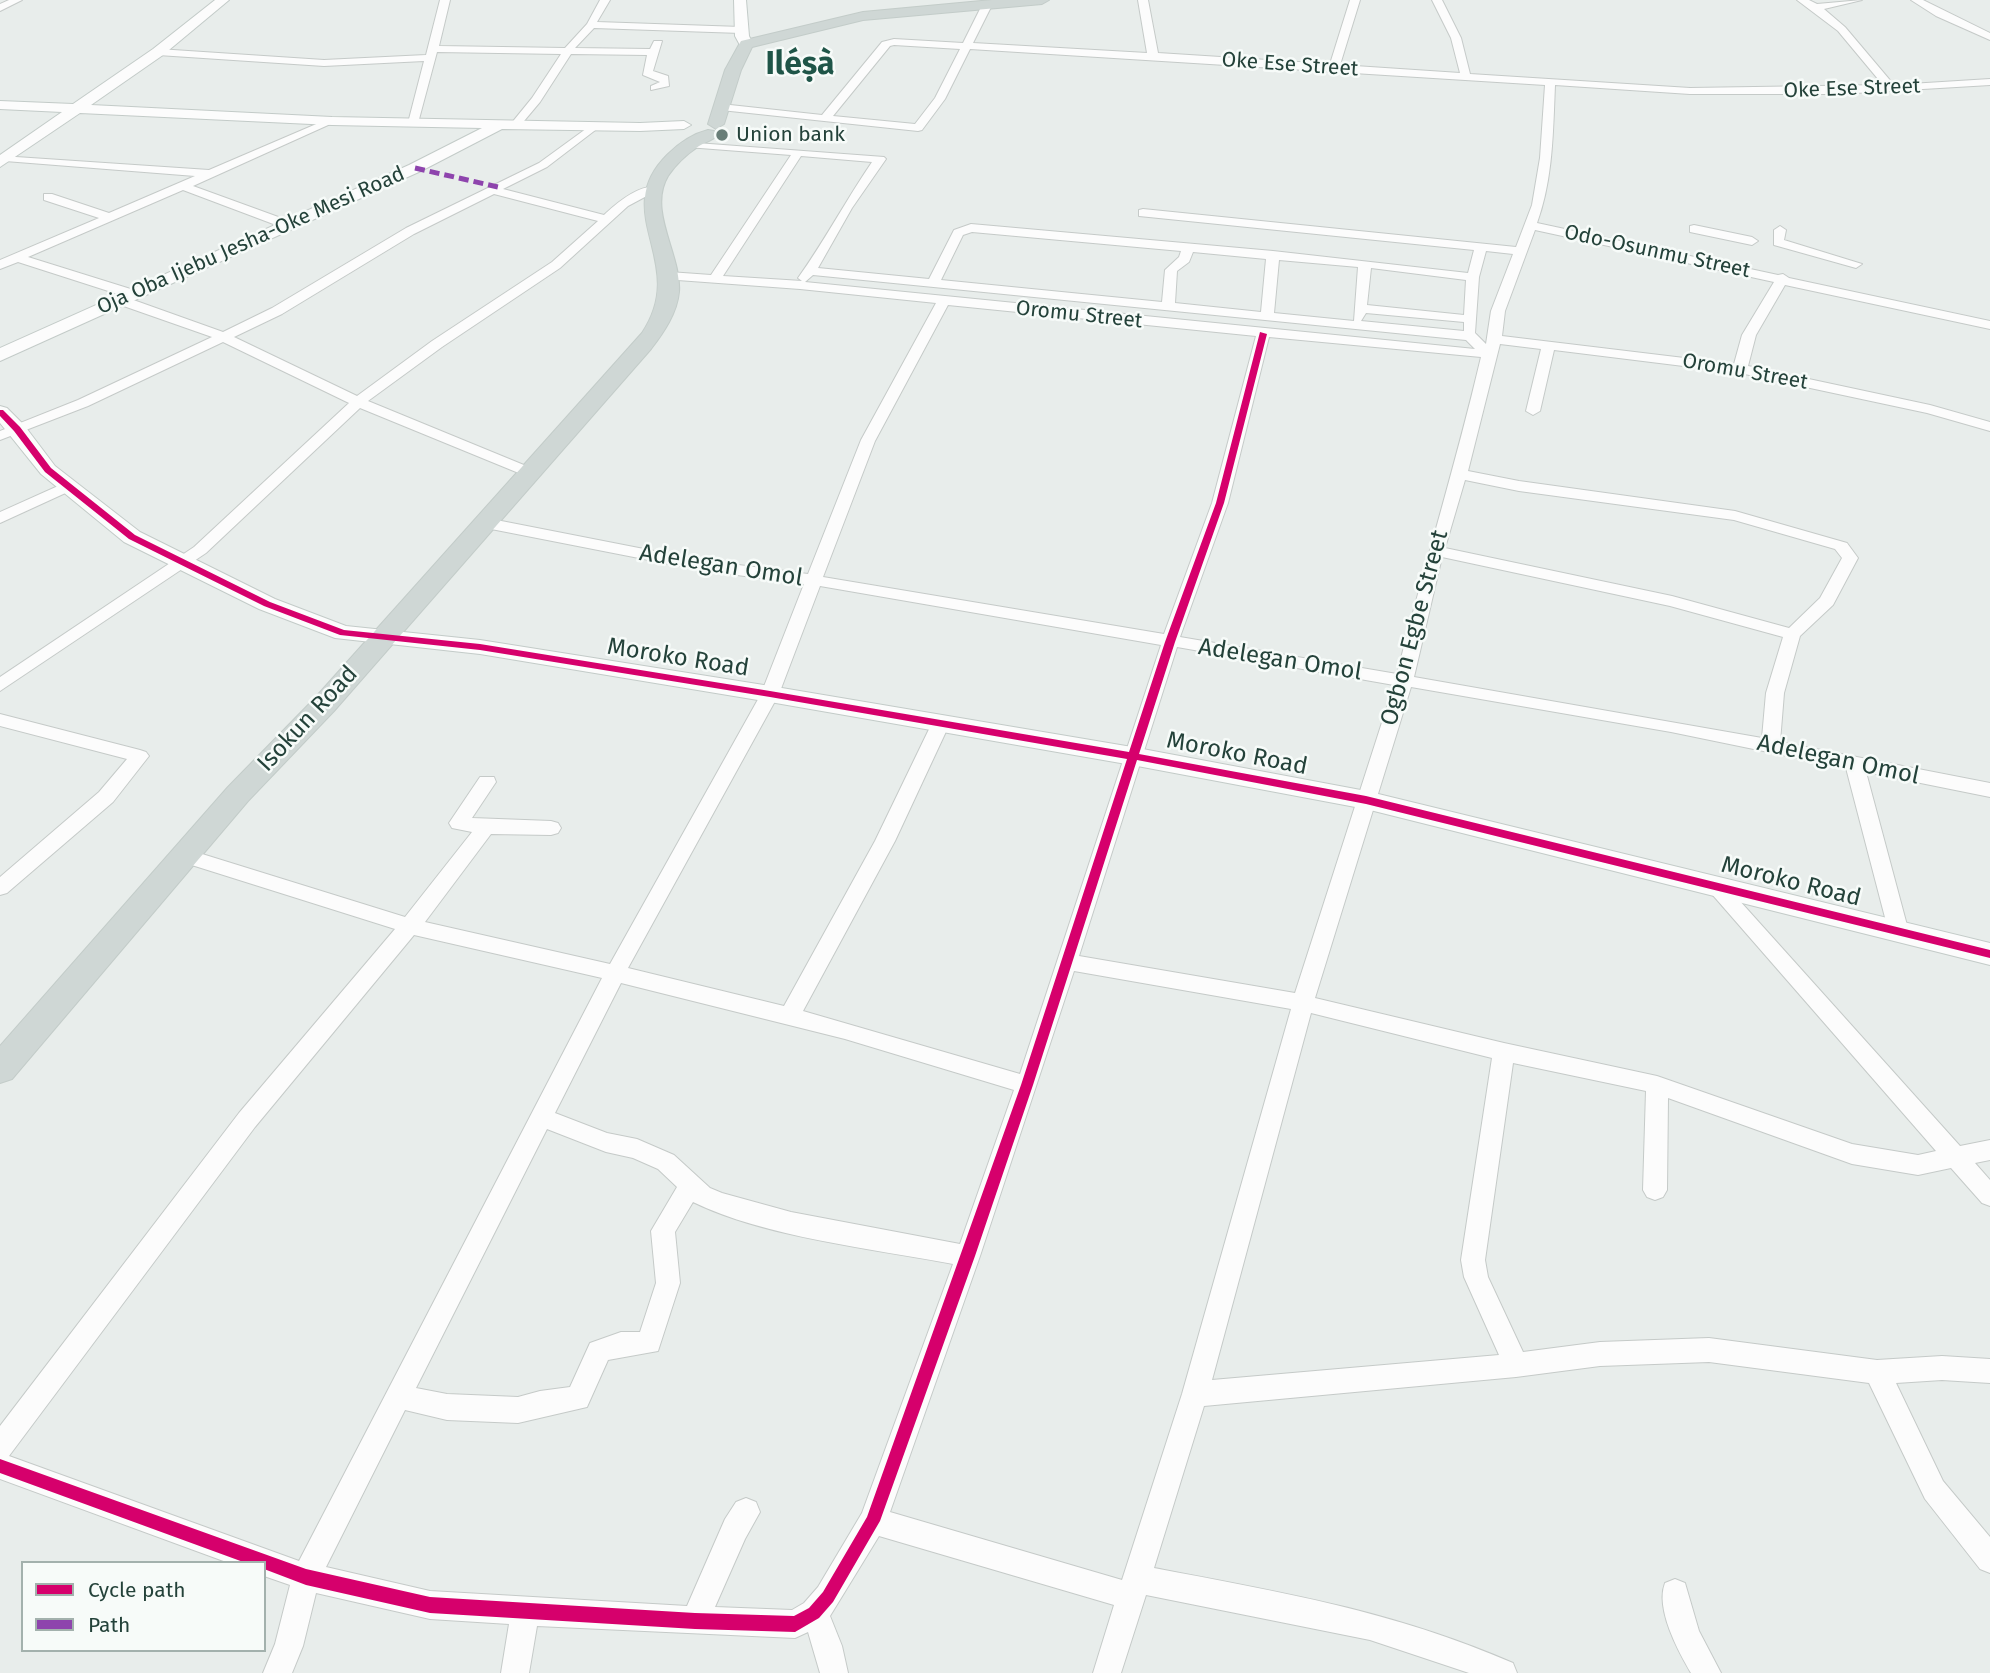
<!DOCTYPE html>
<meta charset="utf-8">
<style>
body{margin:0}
#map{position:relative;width:1990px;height:1673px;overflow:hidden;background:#e8edeb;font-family:"Fira Sans",sans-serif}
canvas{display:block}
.legend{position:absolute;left:21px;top:1561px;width:245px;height:91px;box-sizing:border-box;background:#f7fbf9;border:2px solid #a3b1ad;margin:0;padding:9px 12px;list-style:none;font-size:21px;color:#24423a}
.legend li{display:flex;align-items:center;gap:14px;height:35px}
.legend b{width:35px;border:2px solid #a3b1ad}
</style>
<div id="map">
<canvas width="1990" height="1673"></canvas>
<ul class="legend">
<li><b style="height:9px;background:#d6006c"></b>Cycle path</li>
<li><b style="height:9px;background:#8e44ad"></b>Path</li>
</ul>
</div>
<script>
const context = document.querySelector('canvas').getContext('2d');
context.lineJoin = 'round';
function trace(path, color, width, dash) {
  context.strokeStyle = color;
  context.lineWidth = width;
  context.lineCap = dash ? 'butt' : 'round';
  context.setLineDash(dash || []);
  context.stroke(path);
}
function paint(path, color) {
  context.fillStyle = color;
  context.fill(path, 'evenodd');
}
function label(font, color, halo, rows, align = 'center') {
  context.font = font + ' "Fira Sans",sans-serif';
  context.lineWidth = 5;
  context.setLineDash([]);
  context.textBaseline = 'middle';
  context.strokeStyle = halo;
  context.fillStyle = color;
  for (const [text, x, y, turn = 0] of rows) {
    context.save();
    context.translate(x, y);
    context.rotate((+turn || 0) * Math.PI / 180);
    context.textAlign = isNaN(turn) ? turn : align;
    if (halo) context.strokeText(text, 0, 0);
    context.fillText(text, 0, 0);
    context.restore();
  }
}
const street = new Path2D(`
 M9 0H22L0 11V4Z
 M440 0H450L439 46 565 48 587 24 600 0H610L597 22 741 27 746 30 741 33 594 28 575 48 650 49 654 41H662L653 71 668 76 669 86 651 90V86L660 82 643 75 647 55 571 54 540 102 519 127 515 128 510 125 532 98 561 54 437 52 418 123 413 126 408 123 424 61 324 66 158 55 153 52 158 49 324 60 426 55Z
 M1138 0H1148L1158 53 1330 64 1350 0H1360L1340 65 1460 73 1451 38 1432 0H1442L1461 38 1470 74 1690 88 1883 85 1838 31 1797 0H1809L1817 4 1862 0 1824 9 1845 27 1894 85 1990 79V85L1839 94H1690L1555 85C1553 132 1553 179 1537 223L1778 275 1783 274 1789 278 1990 321V329L1785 285 1756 335 1748 366 1930 405 1990 422V431L1927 413 1740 373 1554 350 1540 411 1533 415 1526 411 1541 349 1500 344 1468 471 1519 481 1735 511 1847 543 1858 558 1833 605 1800 636 1784 693 1780 742 1990 783V797L1866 772 1908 929 1905 934 1898 937 1891 934 1888 929 1846 768 1671 732 1411 687 1315 998 1504 1043 1657 1076 1852 1144 1918 1155 1936 1151 1704 885 1707 880 1714 878 1721 880 1960 1146 1990 1140V1160L1975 1163 1990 1180V1206L1982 1203 1951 1168 1918 1175 1852 1164 1668 1098 1667 1190 1663 1197 1655 1200 1647 1197 1643 1190 1646 1091 1513 1063 1485 1260 1488 1277 1523 1352 1600 1342 1709 1338 1877 1360 1942 1356 1990 1359V1383L1942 1380 1896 1383 1943 1481 1990 1537V1573L1980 1569 1925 1499 1869 1383 1709 1362 1600 1366 1516 1377 1204 1406 1154 1568C1281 1592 1393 1611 1513 1663L1517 1673H1469L1370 1640 1146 1595 1121 1673H1093L1114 1605 879 1536 830 1616 842 1646 848 1673H820L808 1632 795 1638 537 1626 529 1673H501L509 1624 430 1619 316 1593 303 1646 292 1673H263L275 1644 290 1585 264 1576V1563H229L0 1479V1426L239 1113 395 929 179 861 176 856 179 851 186 849 405 917 472 832 452 828 449 823 480 777H494L496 782 472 818 551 821 558 823 561 828 558 833 551 835 491 834 425 922 610 964 761 694 804 584 700 570 486 528 478 523 486 518 700 560 808 574 861 440 936 303 800 289 664 279 663 276 669 272 711 275 791 155 687 147 681 144 683 142 884 157 886 159 852 208 818 268 929 279 954 230 971 224 1273 251 1468 273 1474 250 1139 216V210L1143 209 1516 247 1532 205 1540 158 1545 85 970 49 945 99 922 130 918 131 721 110 716 107 721 104 822 115 882 42 894 39 963 43 982 5 987 2 992 5 973 43 1147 53ZM894 45 960 49 935 98 915 124 833 116 890 46ZM801 156 872 162C846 200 824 242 798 278L802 281 723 276ZM1535 230 1774 282 1742 335 1734 364 1502 336 1505 311ZM972 232 1181 251 1179 257 1165 270 1162 302 941 280 963 235ZM1486 251 1513 254 1491 311 1486 344 1475 333 1479 277ZM1193 252 1266 259 1261 312 1175 303 1177 271 1189 262ZM1279 260 1358 267 1354 321 1274 313ZM1371 268 1466 280 1464 315 1367 305ZM813 275 1466 340 1475 349 805 282ZM948 305 1256 336 1212 503 1164 634 823 577 875 441ZM1366 313 1464 322V331L1361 321ZM1269 337 1481 357C1456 464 1424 566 1397 674L1180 637 1228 503ZM1465 480 1519 491 1734 520 1835 549 1842 558 1820 598 1789 628 1672 596 1445 548ZM1442 557 1670 606 1783 637 1766 693 1762 738 1414 677ZM820 586 1161 645 1020 1074 803 1011 895 841 950 723 941 717 932 723 875 841 784 1006 628 968 779 694ZM1177 647 1394 685 1295 993 1079 956ZM414 935 602 978 299 1561 9 1456 255 1127ZM1074 971 1291 1009 1182 1394 1122 1580 890 1512 980 1256ZM621 983 845 1039 1014 1090 960 1244 791 1212 722 1193 710 1188 674 1155 637 1139 607 1133 555 1113ZM1311 1013 1492 1058 1461 1260 1464 1277 1499 1355 1212 1380ZM547 1129 606 1152 633 1158 658 1169 677 1187 651 1231 656 1283 640 1332H621L590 1343 570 1387 540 1391 518 1397 447 1394 416 1388ZM693 1202C764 1237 874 1249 953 1264L862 1513 818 1587 804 1603 792 1610 715 1607 745 1539 760 1512 756 1502 746 1498 736 1502 725 1519 687 1606 430 1591 326 1567 405 1410 447 1420 518 1423 587 1407 608 1360 658 1351 680 1283 675 1232Z
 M1911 0H1923L1990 33V40L1936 16Z
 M328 119 337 121 193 186 292 222V228H284L183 190 28 257 137 291V297H127L18 262 0 269V260L99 218 44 200V194H52L109 213 195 176 5 161 0 159 1 156 209 170Z
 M594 123 598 124V128L547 167 503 189 604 215C617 203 638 185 656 187V191L628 206 560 268 442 347 368 401 536 470 539 473 536 476H526L360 408 206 553 0 691V677L194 547 349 403 223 342 88 406 0 440V431L78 400 212 337 115 303V297H125L223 332 272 308 406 228 539 163ZM494 194 598 221 552 262 432 341 357 396 234 337 282 314 414 234Z
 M1694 225 1752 237 1758 241 1752 245 1690 232V226Z
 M1780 226 1786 230 1784 240 1862 264 1856 268 1774 245V230Z
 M67 482 72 484 75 487 72 490 0 523V512Z
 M0 714 140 750 146 752 149 756 113 802 7 893 0 895V877L99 792 127 759 0 726Z
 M1675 1579 1685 1583 1699 1631 1721 1673H1691C1678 1651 1655 1608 1665 1583Z`);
const secondary = new Path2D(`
 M215 0H229L163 55 91 105 332 117 640 123 684 121 691 125 684 129 640 131 502 129 421 171 0 361V348L409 165 482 128 332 125 80 113 0 167V155L62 112 0 109V101L73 104 153 49Z
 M734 0H746L749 36 753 44 751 47H741L735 36Z
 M0 406 7 408 24 425 55 466 140 532 275 599 346 626 480 640 770 686 1132 747 1366 791 1990 943V965L1366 809 1132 765 770 702 480 654 335 638 259 609 124 542 41 474 0 423Z`);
const primary = new Path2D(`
 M992 0H1049L1042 4 863 20 752 47 741 70 724 124 716 129 708 124 725 70 741 41 863 12Z
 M708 130 714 131 717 135C712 141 705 142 699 146 687 154 676 164 668 176 647 211 682 255 679 292 677 313 664 332 651 349L334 711 248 801 12 1079 0 1083V1046L228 787 314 699 642 333C690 262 608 214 667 155 678 144 692 134 708 130Z`);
const quiet = new Path2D(`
 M415 168 498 187`);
const cycleway = new Path2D(`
 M1260 332 1267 334 1224 503 1175 642 1139 754 1366 796 1990 950V958L1366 804 1137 760 1033 1085 975 1256 880 1521 833 1602 819 1618 795 1632 695 1629 430 1613 306 1585 264 1569V1563H246L0 1473V1459L306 1569 430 1597 695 1613 794 1616 809 1608 823 1592 867 1517 1021 1085 1127 759 770 697 480 650 340 635 264 606 129 539 45 472 14 431 0 416V410H3L20 427 51 468 135 535 270 602 344 630 480 644 770 691 1129 752 1165 642 1216 503Z`);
const markers = [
 [722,135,7,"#697e78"]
];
const farStreetnames = [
 ["Oke Ese Street",1290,65,4],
 ["Oke Ese Street",1852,89,-2],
 ["Oja Oba Ijebu Jesha-Oke Mesi Road",251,241,-24],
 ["Odo-Osunmu Street",1657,252,12],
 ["Oromu Street",1079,315,6],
 ["Oromu Street",1745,372,10]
];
const farPoinames = [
 ["Union bank",736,135]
];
const streetNames = [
 ["Adelegan Omol",721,566,9],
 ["Ogbon Egbe Street",1415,628,-75],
 ["Moroko Road",678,658,9],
 ["Adelegan Omol",1280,660,9],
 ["Isokun Road",308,719,-47],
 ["Moroko Road",1237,754,11],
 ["Adelegan Omol",1838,760,12],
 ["Moroko Road",1791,882,14]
];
const farTownnames = [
 ["Iléṣà",800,65]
];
trace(street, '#c5cac8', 2);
trace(secondary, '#c3cbc8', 2);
trace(primary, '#c3ccc9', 2);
paint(street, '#fcfcfc');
paint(secondary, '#fcfcfc');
paint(primary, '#cfd7d5');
trace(quiet, '#8e44ad', 5, [10, 5]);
paint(cycleway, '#d6006c');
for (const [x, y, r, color] of markers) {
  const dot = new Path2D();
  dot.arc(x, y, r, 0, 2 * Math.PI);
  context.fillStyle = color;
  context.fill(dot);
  trace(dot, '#f7fbf9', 2.5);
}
label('21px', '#24423a', '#f7fbf9', farStreetnames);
label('21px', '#24423a', '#f7fbf9', farPoinames, 'left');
label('24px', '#24423a', '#f7fbf9', streetNames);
label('bold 32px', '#1f5548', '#f7fbf9', farTownnames);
</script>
